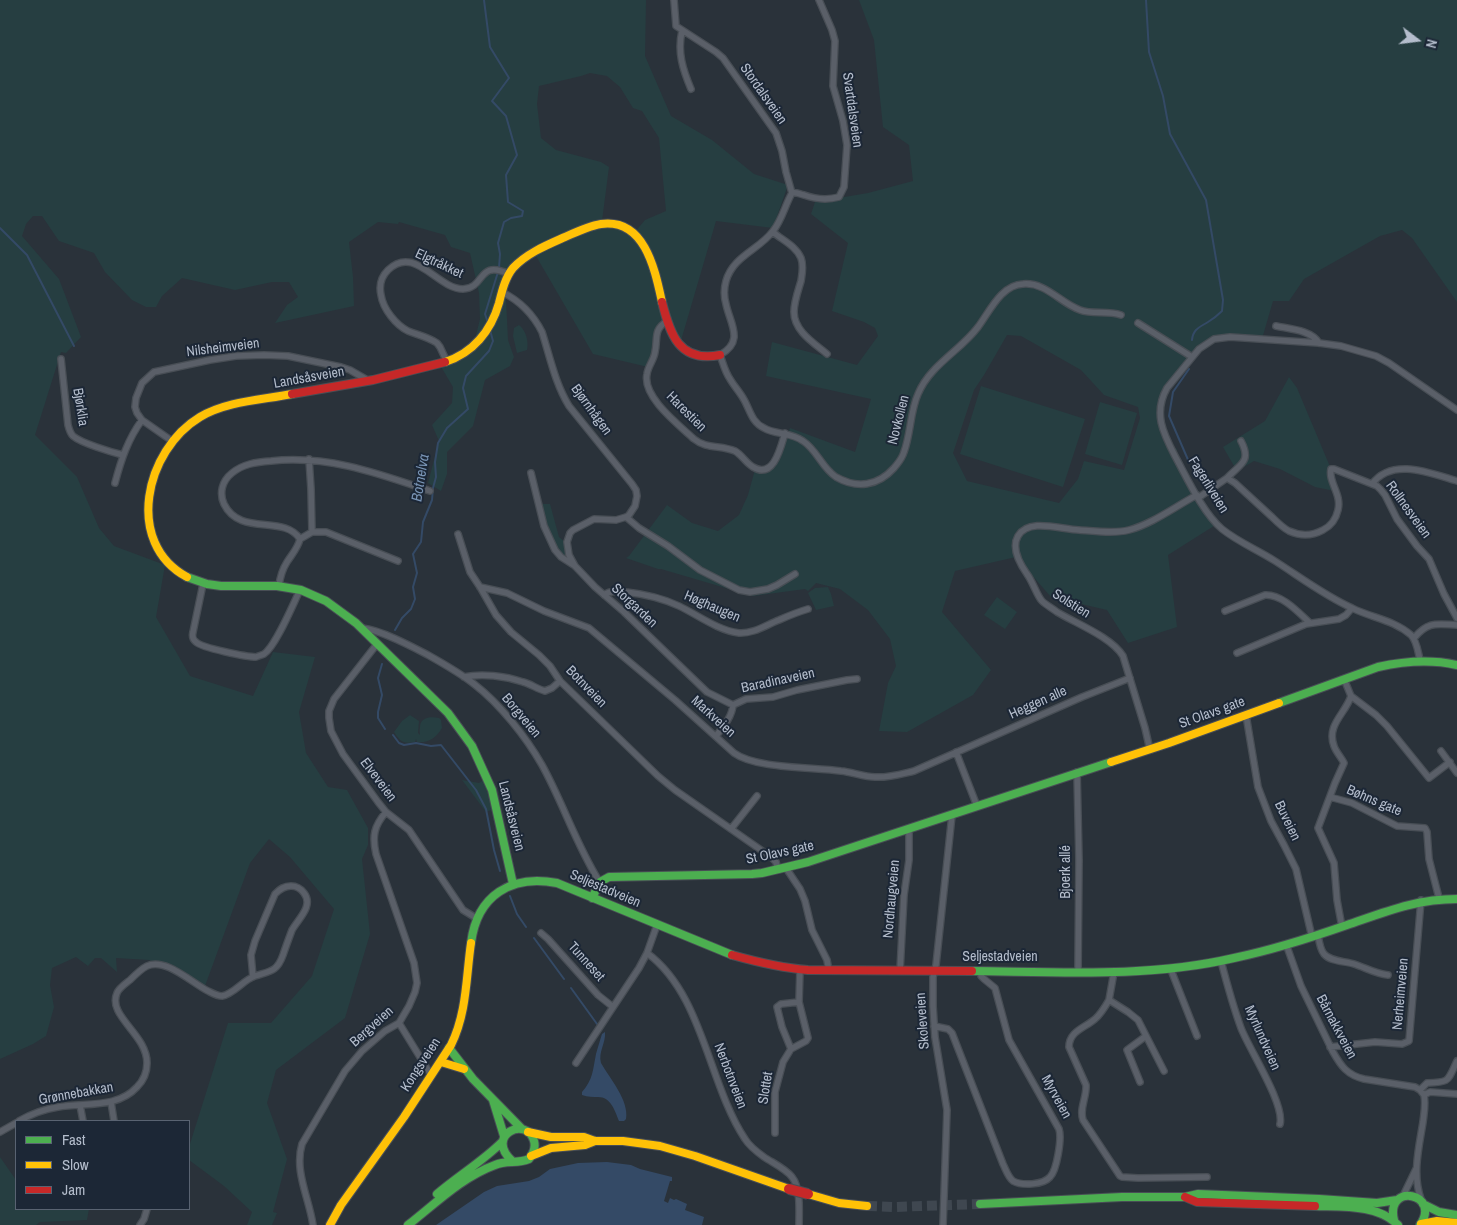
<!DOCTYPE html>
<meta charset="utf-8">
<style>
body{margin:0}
#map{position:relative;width:1457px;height:1225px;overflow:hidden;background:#2a323a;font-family:"Archivo Narrow",sans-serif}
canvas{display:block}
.legend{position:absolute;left:15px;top:1120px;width:175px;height:90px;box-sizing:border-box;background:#1c2736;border:1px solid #596372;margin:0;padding:6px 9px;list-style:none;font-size:15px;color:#b4bdcc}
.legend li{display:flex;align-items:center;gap:10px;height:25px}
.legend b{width:25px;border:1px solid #596372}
.north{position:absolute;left:1392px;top:15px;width:50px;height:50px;-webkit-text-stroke:4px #1c2736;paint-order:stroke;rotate:105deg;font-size:14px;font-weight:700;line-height:20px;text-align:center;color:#b4bdcc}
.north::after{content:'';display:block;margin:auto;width:18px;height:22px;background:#b4bdcc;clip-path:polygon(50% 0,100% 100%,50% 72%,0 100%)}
</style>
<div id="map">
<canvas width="1457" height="1225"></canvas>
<ul class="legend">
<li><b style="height:6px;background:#4caf50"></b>Fast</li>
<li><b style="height:6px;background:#ffc107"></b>Slow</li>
<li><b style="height:6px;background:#c62828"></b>Jam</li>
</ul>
<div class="north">N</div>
</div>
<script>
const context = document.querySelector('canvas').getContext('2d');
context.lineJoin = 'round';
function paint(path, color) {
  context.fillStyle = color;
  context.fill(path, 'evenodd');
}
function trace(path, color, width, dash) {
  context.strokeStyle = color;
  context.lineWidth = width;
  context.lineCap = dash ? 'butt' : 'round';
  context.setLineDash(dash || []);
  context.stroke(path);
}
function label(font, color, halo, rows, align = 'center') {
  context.font = font + ' "Archivo Narrow",sans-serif';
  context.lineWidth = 4;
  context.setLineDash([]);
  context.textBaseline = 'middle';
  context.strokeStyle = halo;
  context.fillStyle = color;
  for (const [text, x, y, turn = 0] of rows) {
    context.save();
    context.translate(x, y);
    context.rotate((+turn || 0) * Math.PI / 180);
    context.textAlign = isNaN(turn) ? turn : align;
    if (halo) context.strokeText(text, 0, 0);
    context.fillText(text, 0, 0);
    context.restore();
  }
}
const green = new Path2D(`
 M0 0H646L645 56 671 116 712 140 754 174 788 185 773 228 716 221 680 344 667 316 648 367 593 354 536 256 510 274 503 296 506 299 508 340 514 357 510 366 485 380 473 426 447 452V474L441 491 428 483 439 441 432 425 452 403 453 387 440 365 474 343 480 319 479 293 470 253 451 247 445 235 399 222 398 224 378 222 349 242 353 277 354 306 275 323 287 305 298 297 289 282H272L235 290 182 278 162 296 156 307H146L132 300 105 272 94 253 59 241 42 216H33L26 224 22 236 59 279 81 337 66 353 61 352 35 435 77 477 99 528 114 546 165 565 156 617 190 676 253 696 273 652 315 657 299 712 306 753 328 787 347 790 368 828V845L362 859 370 934 345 1018 276 1070 267 1103 287 1159 273 1212 277 1213 272 1225H247L252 1212 224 1186 189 1160V1147L228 1023H271L312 976 334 909 290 857 269 839 250 863 205 986 149 960 116 958 117 972 101 958H95L88 966 76 957 52 968 50 985 54 1007 46 1036 33 1044 0 1059ZM590 73 607 76 620 87 633 108 642 111 659 138 666 211 645 220 634 233 611 220 602 221 609 167 601 162 556 150 541 138 537 104 539 86 581 76Z
 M859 0H1457V302L1412 238 1402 230 1380 236 1304 279 1289 301H1273L1262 339 1213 338 1173 380 1160 408 1162 423 1173 447 1177 449 1176 454 1217 524 1168 555 1177 627 1128 643 1107 610 1051 597 1016 557 955 571 942 612 991 670 973 695 907 732 879 731 888 683 896 666 890 639 868 610 840 589 816 583 808 591 805 589 753 596 661 569H658L626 558 629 556 667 505 692 523 718 531 739 515 748 495 756 466 764 471 778 461 790 428 855 452 871 399 766 376 772 342 857 365 878 336 875 328 864 322 832 311 848 243 811 214 815 202 868 193 913 181 909 145 883 127 874 40ZM1007 335 1021 336 1081 370 1104 395 1138 407 1140 418 1124 470 1084 461 1078 479 1059 503 967 481 953 453 974 390 984 375Z
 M519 325C526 330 529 342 527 350L517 353 513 336 514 328Z
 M1289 377 1297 388 1331 469 1335 491 1315 487 1280 469 1254 461 1237 471 1223 447 1265 421Z
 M981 386 1085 419 1063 487 960 454Z
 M1100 402 1137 413 1122 465 1085 454Z
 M542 504H550L559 537 566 543 570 560C550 550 545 523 542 504Z
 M828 587 831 594 834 606 816 610 808 593 815 588Z
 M997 597 1017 612 1005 629 984 615Z
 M410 715 419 721 418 733 420 735C420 733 419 730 420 727 420 717 431 716 439 718L441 720 442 728C436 738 429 743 417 742L416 739 415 742C402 744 401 742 394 732L402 721Z
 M485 779 492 804 491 810 486 812 462 780 479 783Z
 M0 1157 16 1180V1209H89L87 1220 40 1222 36 1225H0Z`);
const water = new Path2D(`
 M605 1032C606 1043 598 1052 601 1063 610 1079 629 1100 626 1119L624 1121H619C615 1111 611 1097 598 1097 593 1097 588 1097 582 1095V1092C593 1080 593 1069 596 1054 598 1047 600 1040 602 1034Z
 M607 1162 631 1165 640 1169 672 1177V1181H670L664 1201 668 1203 670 1198 674 1200 676 1199 687 1204 685 1210 704 1217 702 1225H436L484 1192 497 1186 529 1181 539 1177 550 1169 578 1163Z`);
const stream = new Path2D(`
 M484 0 490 47 509 78 492 101 506 116 517 155 506 175 508 202 523 211 522 216 511 218 504 222 498 243 500 254 499 268
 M1146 0 1149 52 1163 96 1170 134 1206 200 1223 300 1222 311C1218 315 1213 319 1208 322 1200 327 1193 329 1192 340
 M0 228 27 255 74 346
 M488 323 485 314 498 272
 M1189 462 1169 416 1173 392 1189 369
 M395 630 402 618 411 609 415 599 413 587 417 573 413 554 421 542 423 522 432 500 433 488 436 477 435 462 438 443 447 428 468 409 463 388 466 376 489 351 493 341 490 330
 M382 664 378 678 382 695 378 712V718L385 729
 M393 735 399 743 404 745 416 743 431 746 441 745 476 790 486 809 494 850 500 871
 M510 896 517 914 526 927
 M534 938 564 979
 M571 988 597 1024`);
const highwayTunnel = new Path2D(`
 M867 1206 894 1207 980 1204`);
const street = new Path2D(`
 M674 0 676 26 716 52 723 58 776 133 782 151 786 172 792 193
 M682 31C677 52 683 70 691 89
 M792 193C785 205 782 220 773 231 759 250 733 256 726 281 724 288 724 297 726 304 730 324 745 341 720 355 723 363 725 372 730 379 734 386 739 391 743 398 750 409 751 422 764 428 776 435 791 432 803 441 817 450 822 468 836 477 857 489 878 486 894 468 898 463 902 459 904 452 911 433 910 412 918 394 930 365 960 351 978 327 990 311 1001 285 1023 284 1046 282 1060 303 1080 310 1093 315 1107 310 1121 315
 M792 193C797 192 799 194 804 195 815 199 828 200 839 197L844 187 847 145 843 121 833 86 835 41 832 30 819 0
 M773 232C782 240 796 246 801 258 804 266 802 274 801 281 798 291 794 302 794 312 794 331 814 343 827 354
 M502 292C520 301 533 314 542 332 550 357 555 383 569 406L632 484 636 490 637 496 635 506 629 515 626 517 616 520 594 519 573 530 570 533 567 542 569 555 575 566
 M667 321C653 330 658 338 655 352 654 360 648 366 647 374 642 397 679 425 694 439 706 449 721 445 735 451 742 455 746 463 753 467 774 480 781 446 785 433
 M1138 323 1192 357
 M1276 326C1290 329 1311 330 1319 343
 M61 359 68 425C69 429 70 433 73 436 81 443 111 452 123 455
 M447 362 440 347 437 343C428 337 418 335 408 331 396 325 383 309 381 295 379 286 381 277 388 270 415 244 437 289 463 289 486 288 477 259 509 274
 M172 441 142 420 137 413 135 407 136 398 142 383 154 372 210 360 236 356 264 355 288 356 341 367 350 370 369 381
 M309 459 311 489 312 532
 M531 473 544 526 555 550 561 557 575 566 595 587 624 612 707 692 733 705C732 717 723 727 716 736
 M1227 478C1240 464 1252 462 1241 441
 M115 483C121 460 128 439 142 420
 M1372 484C1392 457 1430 473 1457 481
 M1198 498 1227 478 1235 483C1247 494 1259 505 1272 517 1277 522 1283 528 1289 531 1300 536 1312 536 1323 530 1331 526 1336 519 1338 510 1342 494 1328 482 1331 469H1334L1377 486 1381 490 1385 495 1397 519 1417 546 1429 559 1444 594 1457 618
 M626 517 639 528 668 546 700 570 739 590 750 592 768 589 777 585 795 574
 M458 534 470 572 480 587 496 615 511 632 539 655 550 666 560 681 658 776 675 790 771 857 776 862 778 870
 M300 539 312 532H326L398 561
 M203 584 193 632C192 636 192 639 196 642 202 648 247 657 256 657 258 656 262 655 264 654 276 646 293 604 300 590
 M279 586C280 577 282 570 287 562 292 554 298 548 300 539 284 514 240 537 224 504 219 493 222 481 232 473 243 464 256 462 271 461 328 455 377 473 430 491
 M480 587 507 593 544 611 589 628 675 700 734 753C756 769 813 767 841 771 852 772 864 777 875 777 888 778 901 774 914 771L1082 697 1130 678
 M604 595C611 590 619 591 626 592 644 594 662 598 679 606 698 615 717 630 739 633 753 634 766 625 779 620 788 616 798 612 808 609
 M1225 611 1265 595C1282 594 1298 612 1310 623
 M362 628C381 630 411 646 428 655 444 664 460 673 474 684 500 704 526 737 542 765 563 803 576 844 599 881
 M1414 638C1428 621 1436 624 1457 625
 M377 644 334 699 329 711V718L331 731 343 754 378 802 386 812 409 830 463 910 476 918
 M1237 653 1306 624 1339 619 1346 615 1352 608
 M1420 660C1418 652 1417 641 1411 635 1394 620 1372 618 1352 608 1325 596 1300 577 1275 561 1258 550 1238 542 1222 529 1203 513 1187 478 1175 456 1163 433 1153 413 1167 388L1199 349 1214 339 1230 337 1319 343 1341 346 1376 356 1389 363 1457 410
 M464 677C482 673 505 676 523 682 531 684 537 689 545 691L552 688 560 681
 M1344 679 1351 696 1376 715 1387 726 1429 778 1450 762
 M733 705 746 699 773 697 797 690 847 680 857 679
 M1246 715 1258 787 1271 821 1284 845 1296 869 1312 937
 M1150 750 1145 728 1123 656C1111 637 1077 624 1057 612 1052 608 1046 605 1042 601 1037 596 1033 582 1027 574 1020 564 1011 548 1018 536 1029 517 1062 530 1079 530 1095 531 1114 534 1129 530 1152 524 1176 506 1197 495
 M1441 751 1457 773
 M956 752 977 806
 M1077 772 1079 860 1078 971
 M1330 797 1352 803 1397 826 1425 828 1427 832 1429 859 1439 898
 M731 829 757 796
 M786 868 800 889 805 901 812 930 827 960 829 971
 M1342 927 1337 900 1334 863 1318 828 1335 783 1344 763C1341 757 1336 752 1334 746 1326 725 1346 713 1351 696
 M541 933 548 939 598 995 613 1007
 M1318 935C1319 941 1320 949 1324 954 1331 962 1345 961 1354 964 1366 968 1376 974 1388 975
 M1286 944 1301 986 1333 1052C1341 1066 1347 1075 1364 1079L1415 1087 1420 1090 1424 1095 1430 1092 1457 1094
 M647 953C703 994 708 1083 745 1139 750 1147 757 1152 764 1157 773 1163 786 1169 792 1177 801 1188 799 1212 799 1225
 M1221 961C1227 984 1233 1006 1241 1028 1249 1049 1285 1104 1280 1124
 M1171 970 1197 1036
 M900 971 904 895 909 860V829
 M1114 972 1109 1000 1128 1012 1138 1020 1164 1071
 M1109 1000C1105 1007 1101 1014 1095 1019 1085 1028 1069 1031 1069 1047L1086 1085C1087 1097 1079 1108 1083 1120L1120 1176 1122 1177 1138 1178 1207 1177
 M399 1023 431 1075
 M934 1026 948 1029 952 1033 1003 1164C1006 1170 1008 1177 1013 1181 1022 1186 1043 1185 1050 1177 1057 1170 1062 1138 1059 1129L1009 1040 995 988 984 979 981 976V971
 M1330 1047 1375 1042 1402 1044 1409 1041 1421 900
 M791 1049 782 1027 777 1007 781 1004 799 1002
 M576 1063 639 968 647 953 657 925
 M1140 1082 1127 1050 1146 1036
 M1420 1090 1427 1083C1450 1082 1447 1082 1457 1061
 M111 1102 114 1121
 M80 1105 83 1121
 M19 1121C31 1114 45 1109 58 1107 85 1102 117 1109 137 1087 143 1081 147 1072 147 1063 147 1034 107 1016 117 993 119 988 125 984 130 980 135 975 141 969 147 966 165 957 192 983 208 991 212 993 217 996 222 996 234 994 243 980 255 976 270 971 277 972 283 955 286 946 289 938 292 930 298 919 314 906 304 893 301 889 297 886 291 886 284 886 280 889 275 894L255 941 251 955 253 977
 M0 1132 16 1123
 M775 1133V1092L783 1062 791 1049 806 1041 808 1038 799 1002 800 970
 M1403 1196 1416 1169
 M1421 1199C1412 1174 1419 1147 1423 1122 1424 1113 1426 1104 1424 1095
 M140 1225 144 1219 147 1209
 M313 1225C309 1198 294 1171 302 1144L345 1071 362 1051 385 1031 399 1023 409 1006 415 992 417 983 414 963 376 854C372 836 374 826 386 812
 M943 1225 947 1110 935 1037 933 1006V977L936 965 952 815`);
const fast = new Path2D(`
 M187 577 207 584 221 586H277L301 590 326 601 356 623 448 713 472 746 492 790 513 884
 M1279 703 1378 667C1405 661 1430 659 1457 665
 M592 898 600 882 609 877 752 874 762 873 808 862 1111 762
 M471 943C477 895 512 874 557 883L732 955
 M972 971C1060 972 1148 978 1234 958 1272 950 1310 938 1347 925 1385 912 1416 899 1457 899
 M449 1048 473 1079 522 1129
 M493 1100 504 1136
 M437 1194C458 1176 483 1161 502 1142
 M980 1204 1122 1197H1185L1198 1194 1319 1199 1377 1203 1397 1200
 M1423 1204 1439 1212 1457 1215
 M1315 1206C1341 1207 1378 1204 1398 1225
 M1394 1220C1385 1182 1442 1193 1420 1225
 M408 1225C435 1204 462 1177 495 1165 506 1160 518 1164 529 1159 533 1154 536 1148 534 1141 527 1115 484 1135 512 1161`);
const slow = new Path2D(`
 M445 362C473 353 491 331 499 303 502 291 505 278 513 268 527 253 547 245 565 237 576 232 589 226 601 224 645 218 655 270 662 302
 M187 577C124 543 145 450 200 417 227 401 262 400 292 394
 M1111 762 1169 743 1279 703
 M441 1062 464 1069
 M528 1132 551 1137H584L595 1141H623L660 1146 695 1156 789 1189
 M531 1156 551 1148 585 1145 595 1141
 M808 1194 839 1203 867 1206
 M1421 1224 1437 1221 1457 1223
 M330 1225 341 1205 404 1117 451 1045C467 1013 466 977 471 943`);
const jam = new Path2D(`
 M662 302C670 334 679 363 720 355
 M292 394 373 380 445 362
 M732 955C757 962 781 968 808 970L972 971
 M1185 1197 1197 1202 1315 1206`);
const jamBridge = new Path2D(`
 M789 1189 808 1194`);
const streetNames = [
 ["Stordalsveien",763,94,55],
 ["Svartdalsveien",852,110,82],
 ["Elgtråkket",439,264,25],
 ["Nilsheimveien",223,348,-7],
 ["Landsåsveien",309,378,-10],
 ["Bjørklia",80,407,81],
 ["Bjørnhågen",591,410,54],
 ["Harestien",686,412,45],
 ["Novkollen",899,420,-76],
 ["Fagerliveien",1208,485,58],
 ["Rollnesveien",1408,510,54],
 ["Solstien",1071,604,32],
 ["Storgarden",634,606,43],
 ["Høghaugen",712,607,23],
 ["Baradinaveien",778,681,-12],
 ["Botnveien",586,687,46],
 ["Heggen alle",1038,703,-24],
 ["St Olavs gate",1212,713,-20],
 ["Borgveien",521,716,50],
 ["Markveien",713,717,42],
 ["Elveveien",378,780,53],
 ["Bøhns gate",1374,801,23],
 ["Landsåsveien",511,816,76],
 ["Buveien",1287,821,64],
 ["St Olavs gate",780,853,-12],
 ["Bjoerk allé",1066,872,-90],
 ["Seljestadveien",605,889,23],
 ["Nordhaugveien",892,899,-85],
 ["Seljestadveien",1000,957],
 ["Tunneset",586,962,48],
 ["Nerheimveien",1401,994,-85],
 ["Skoleveien",923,1021,-94],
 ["Bergveien",372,1027,-42],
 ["Bårnakkveien",1336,1027,62],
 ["Myrlundveien",1262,1038,66],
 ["Kongsveien",421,1065,-57],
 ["Nerbotnveien",730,1076,69],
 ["Slottet",766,1088,-81],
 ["Grønnebakkan",76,1094,-10],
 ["Myrveien",1056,1097,61]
];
const waterNames = [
 ["Botnelva",421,478,-81]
];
paint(green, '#263e41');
paint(water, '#344a66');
trace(stream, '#344a66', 2);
trace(highwayTunnel, '#3f4750', 10, [10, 5]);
trace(street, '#484e55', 8);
trace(fast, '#484e55', 10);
trace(slow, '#484e55', 10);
trace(jam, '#484e55', 10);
trace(street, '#5a5f68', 5.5);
trace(fast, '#4caf50', 8);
trace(slow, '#ffc107', 8);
trace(jam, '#c62828', 8);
trace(jamBridge, '#474d55', 12, []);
trace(jamBridge, '#c62828', 10);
label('14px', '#b4bdcc', '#1c2736', streetNames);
label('italic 15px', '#7994b5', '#1c2736', waterNames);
</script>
